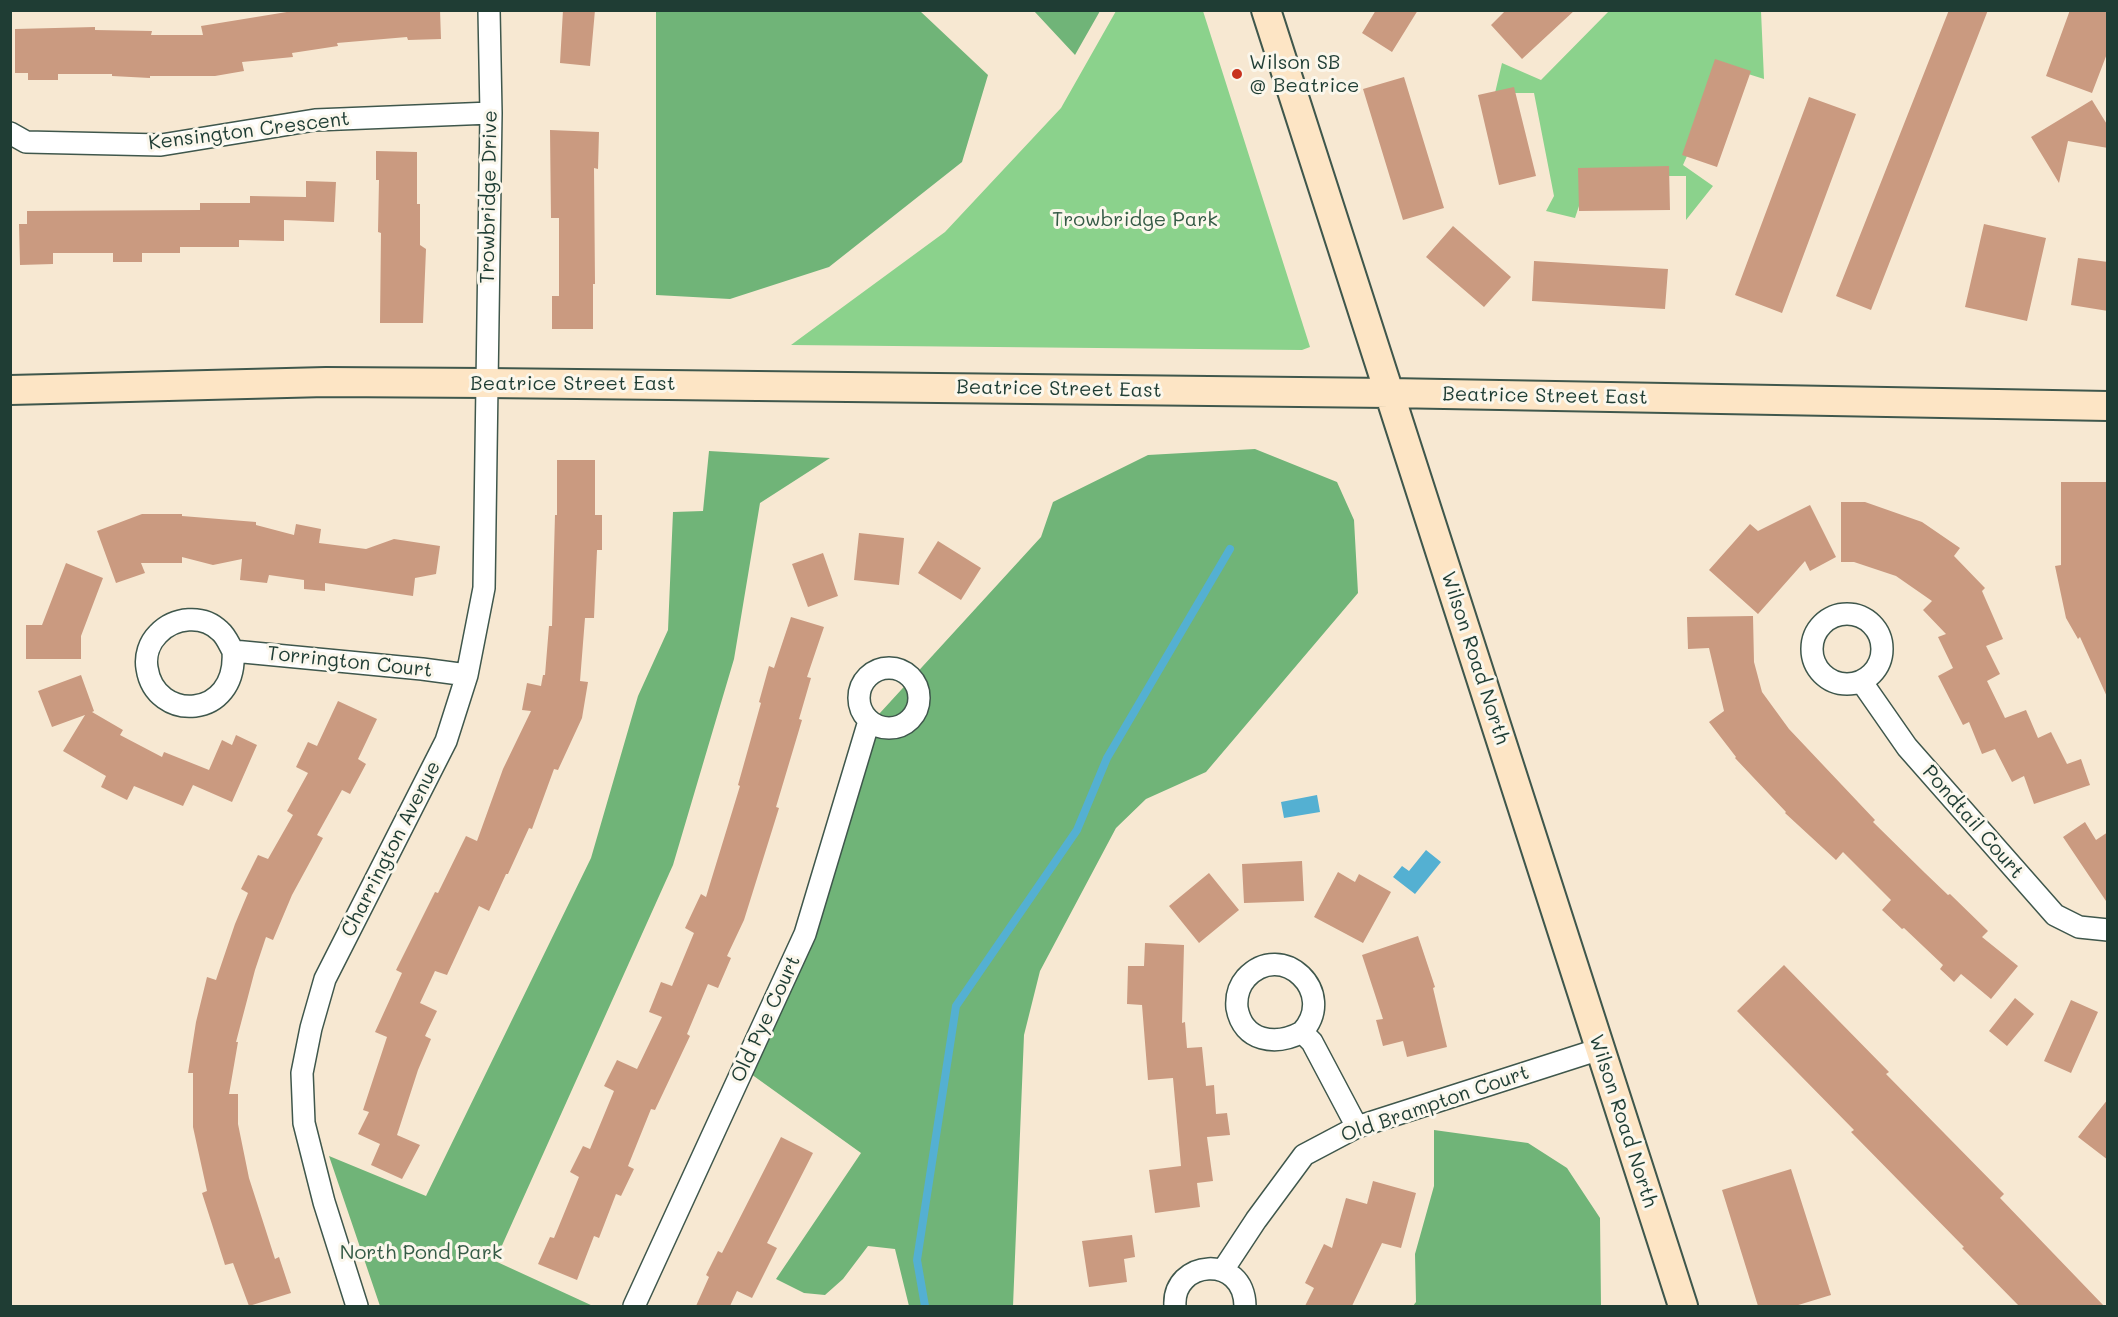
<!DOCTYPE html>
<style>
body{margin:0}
#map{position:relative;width:2118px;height:1317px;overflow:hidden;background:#f7e8d2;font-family:Mali,sans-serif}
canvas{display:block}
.frame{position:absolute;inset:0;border:12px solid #1f3d34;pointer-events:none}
</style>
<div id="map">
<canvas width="2118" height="1317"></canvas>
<div class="frame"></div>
</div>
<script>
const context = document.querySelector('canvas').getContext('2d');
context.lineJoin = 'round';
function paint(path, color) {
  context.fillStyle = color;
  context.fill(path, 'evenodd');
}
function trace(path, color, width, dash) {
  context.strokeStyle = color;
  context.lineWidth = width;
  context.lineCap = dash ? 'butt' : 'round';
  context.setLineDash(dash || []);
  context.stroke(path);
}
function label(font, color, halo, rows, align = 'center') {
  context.font = font + ' Mali,sans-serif';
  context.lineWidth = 6;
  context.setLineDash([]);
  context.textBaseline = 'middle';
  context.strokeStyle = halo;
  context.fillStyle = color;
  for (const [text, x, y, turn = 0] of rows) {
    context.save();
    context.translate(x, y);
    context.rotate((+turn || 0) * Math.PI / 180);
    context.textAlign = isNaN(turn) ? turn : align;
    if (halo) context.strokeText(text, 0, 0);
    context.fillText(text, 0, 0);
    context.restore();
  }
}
const green = new Path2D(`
 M1116 11H1203L1310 347 1302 350 791 345 945 232 1061 108Z
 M1609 11H1761L1764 79 1726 67 1683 165 1713 186 1686 220V176H1589L1575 218 1546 211 1554 196 1534 93H1495L1502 63 1541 80Z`);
const forest = new Path2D(`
 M656 11H920L988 75 962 162 829 267 730 299 656 295Z
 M1034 11H1100L1075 55Z
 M1255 449 1337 482 1354 520 1358 593 1206 772 1146 799 1116 828 1040 971 1024 1035 1013 1306H909L895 1249 868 1246 843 1279 825 1295 804 1293 776 1279 861 1153 744 1069 802 945 869 725 1041 537 1053 502 1148 455Z
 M709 451 830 458 760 503 734 659 673 865 495 1261 593 1306H380L329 1156 426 1196 591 858 638 696 668 630 673 512 703 511Z
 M1434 1130 1528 1143 1567 1168 1600 1218 1601 1306H1413L1416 1302 1415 1254 1434 1186Z`);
const water = new Path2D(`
 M1317 795 1320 812 1284 818 1281 802Z
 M1426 850 1441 862 1415 894 1393 877 1402 866 1409 871Z`);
const stream = new Path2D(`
 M925 1306 917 1260 956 1006 1077 830 1107 758 1230 549`);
const building = new Path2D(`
 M299 10H440L441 39 408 40 407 37 337 43 338 46 292 53 293 57 242 62 244 71 215 76H150V78L112 76V74H58V80H28V73H15V29L95 27V30L152 31 151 35H203L201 26Z
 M563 10H595L590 66 560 63Z
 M1376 10H1418L1392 52 1362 33Z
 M1506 10H1575L1522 59 1491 25Z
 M1949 10H1988L1871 310 1836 296Z
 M2070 10H2108V51L2092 93 2046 76Z
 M1715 59 1751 71 1717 167 1682 155Z
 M1404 77 1444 208 1403 220 1363 89Z
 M1514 87 1536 176 1499 185 1478 95Z
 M1809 97 1856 114 1782 313 1735 295Z
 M2092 100 2108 126V148L2068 141 2059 183 2031 137Z
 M550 130 599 132 598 169 594 168 595 284H593V329H552V296H559V218H551Z
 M376 151 417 152V204H420V245L426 249 423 323H380L381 233 378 232 379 180H376Z
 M1669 166 1670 210 1579 211 1578 168Z
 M306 181 336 182 334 222 284 220V241L239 240V247H180V253H142V262H113V253H53V264L20 265 19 224H27V211L200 210V203H250V196L306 197Z
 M1984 224 2046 238 2027 321 1965 307Z
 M1453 226 1511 277 1484 307 1426 257Z
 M2078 258 2108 262V311L2071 305Z
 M1534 261 1668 269 1665 309 1532 301Z
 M557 460H595V515H602V550H597L594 618H585L580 681 588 682 582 718 558 770 554 769 532 829 529 828 508 874H506L489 911 479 906 447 975 435 971 420 1003 437 1011 425 1036 431 1039 418 1070 397 1135 420 1145 402 1179 371 1165 380 1144 358 1134 369 1112 363 1110 387 1037 375 1032 402 973 396 970 435 892 438 893 466 836 477 841 503 769 531 711 522 710 527 683 541 686 543 675H545L549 626H552L555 515H557Z
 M2061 482H2108V699L2080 637 2078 639 2066 618 2055 566 2061 565Z
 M1841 502H1865L1922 522 1960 548 1954 556 1985 588 1982 591 2003 639 1986 646 2000 674 1987 681 2005 718 2026 710 2038 738 2051 732 2067 764 2081 759 2090 785 2034 804 2024 776 2012 782 1995 749 1982 754 1969 722 1963 725 1938 676 1953 668 1938 637 1946 634 1923 610 1932 601 1896 576 1854 562H1841Z
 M1810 505 1836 557 1810 571 1805 561 1758 614 1709 570 1750 524 1758 531Z
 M142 514H182V516L256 522V525L294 535 296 524 321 529 319 543 366 549 394 539 440 546 436 574 415 578 413 596 325 583V591L304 589V580L269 575 267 583 240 580 242 559 213 565 182 557V563H141L145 573 116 583 97 531Z
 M859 533 904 538 899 585 854 580Z
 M938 541 981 568 961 600 918 573Z
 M823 553 838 596 808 607 792 564Z
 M66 563 103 578 81 636V659H26V625H42Z
 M1753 616 1754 662 1762 692 1789 729 1875 820 1873 822 1925 873 1948 895 1950 894 1988 931 1982 937 2018 966 1991 999 1961 974 1954 982 1940 969 1943 965 1904 928 1902 929 1882 910 1891 900 1843 852 1836 860 1785 813 1786 812 1735 758 1736 757 1709 722 1724 711 1709 648 1688 649 1687 617Z
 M791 617 824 627 807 677 811 678 799 719 802 720 776 807 779 808 744 920 727 956 731 958 718 988 708 984 687 1034 690 1036 655 1110 651 1109 628 1166 634 1169 621 1196 616 1194 599 1238 594 1236 577 1280 538 1264 550 1237 554 1238 579 1177 570 1172 583 1146 590 1149 614 1091 604 1086 617 1060 637 1069 662 1017 649 1012 661 982 672 986 694 933 685 928 701 894 706 897 740 786 738 785 761 703 759 702 769 666 774 668Z
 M81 675 94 711 92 712 123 730 120 735 162 757 164 752 209 770 222 740 232 745 236 735 257 745 232 802 193 785 183 806 134 786 127 800 101 787 106 776 63 751 85 715 52 727 38 691Z
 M338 701 377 719 358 759 366 764 350 794 342 790 317 835 323 838 292 895 273 940 266 937 255 970 236 1042H238L229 1094H238V1124L249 1178 275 1259 279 1257 291 1293 249 1306 233 1263 225 1265 202 1193 207 1191 193 1127V1073H188L196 1022 207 977 216 980 235 924 248 893 241 889 258 855 268 859 293 815 287 811 308 773 296 767 308 742 317 746Z
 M2085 822 2096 840 2108 832V904L2063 837Z
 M1302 861 1304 901 1244 903 1242 864Z
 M1338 872 1355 882 1359 874 1391 892 1363 943 1314 917Z
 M1209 873 1239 910 1199 943 1169 906Z
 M1418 936 1435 987 1433 988 1447 1047 1407 1057 1403 1041 1383 1046 1376 1020 1383 1019 1362 955Z
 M1145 943 1184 945 1182 1023 1185 1022 1187 1048 1202 1047 1206 1086 1214 1085 1216 1114 1227 1113 1230 1135 1207 1137 1213 1181 1197 1183 1200 1207 1155 1213 1149 1170 1181 1166 1173 1078 1148 1080 1142 1005 1127 1004 1128 966H1144Z
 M1784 965 1889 1072 1886 1074 2004 1194 2000 1198 2104 1306H2019L1962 1248 1964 1247 1851 1132 1854 1130 1737 1011Z
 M2015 998 2034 1014 2007 1046 1989 1031Z
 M2071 1000 2098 1012 2071 1073 2044 1061Z
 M2108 1099V1160L2078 1137Z
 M781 1137 813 1153 767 1243 777 1248 752 1298 737 1291 730 1306H696L709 1277 706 1275 718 1251 722 1253Z
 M1791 1169 1831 1295 1795 1306H1758L1722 1190Z
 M1373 1181 1416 1193 1401 1248 1382 1243 1352 1306H1305L1314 1288 1305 1283 1324 1244 1332 1248 1346 1198 1367 1204Z
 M1132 1235 1135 1257 1124 1259 1127 1282 1089 1287 1082 1241Z`);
const street = new Path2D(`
 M10 133 26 142 161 145 315 120 491 113
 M1812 649a35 35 0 1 1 70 0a35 35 0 1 1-70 0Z
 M233 651C229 644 226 636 220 631 203 614 174 617 158 634 149 643 145 656 147 668 155 723 238 720 233 651L422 669 467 675
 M859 698a30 30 0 1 1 60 0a30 30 0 1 1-60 0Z
 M1861 681 1907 747 2055 915 2079 927 2108 930
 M1302 1032C1338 993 1282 939 1246 978 1239 986 1236 997 1237 1008 1243 1042 1276 1046 1302 1032L1312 1042 1357 1127
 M1223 1270 1256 1220 1304 1155 1357 1127 1600 1049
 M357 1306 324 1202 304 1123 302 1073 311 1028 325 979 446 741 467 675 484 588 491 113 489 10
 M634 1306 805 934 869 721
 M1175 1306C1172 1260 1244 1253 1245 1306`);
const secondary = new Path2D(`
 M1266 10 1683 1306
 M10 390 326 382 487 383 1389 393 2108 406`);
const markers = [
 [1237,74,6,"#c8321e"]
];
const poiNames = [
 ["Wilson SB",1249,63],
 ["@ Beatrice",1249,86]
];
const streetNames = [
 ["Kensington Crescent",249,131,-7],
 ["Trowbridge Drive",489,197,-89],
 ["Beatrice Street East",573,384],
 ["Beatrice Street East",1059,389,1],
 ["Beatrice Street East",1545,396,1],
 ["Wilson Road North",1475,658,72],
 ["Torrington Court",350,662,6],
 ["Pondtail Court",1973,822,49],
 ["Charrington Avenue",391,849,-63],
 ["Old Pye Court",766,1019,-65],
 ["Old Brampton Court",1435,1104,-19],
 ["Wilson Road North",1623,1121,72]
];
const parkNames = [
 ["Trowbridge Park",1135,220],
 ["North Pond Park",421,1253]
];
paint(green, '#8bd28c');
paint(forest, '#70b478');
paint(water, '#54b0d2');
trace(stream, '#54b0d2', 8);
paint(building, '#ca9a80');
trace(street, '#3f574c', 24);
trace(secondary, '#3f574c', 32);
trace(street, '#fff', 21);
trace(secondary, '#fde5c5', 28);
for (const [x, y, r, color] of markers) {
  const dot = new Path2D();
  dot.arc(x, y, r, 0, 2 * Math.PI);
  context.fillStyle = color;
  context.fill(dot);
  trace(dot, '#fbf7ec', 2);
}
label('20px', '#1f3d34', '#fbf7ec', poiNames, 'left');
label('20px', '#1f3d34', '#fbf7ec', streetNames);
label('20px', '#355b46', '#fbf7ec', parkNames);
</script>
